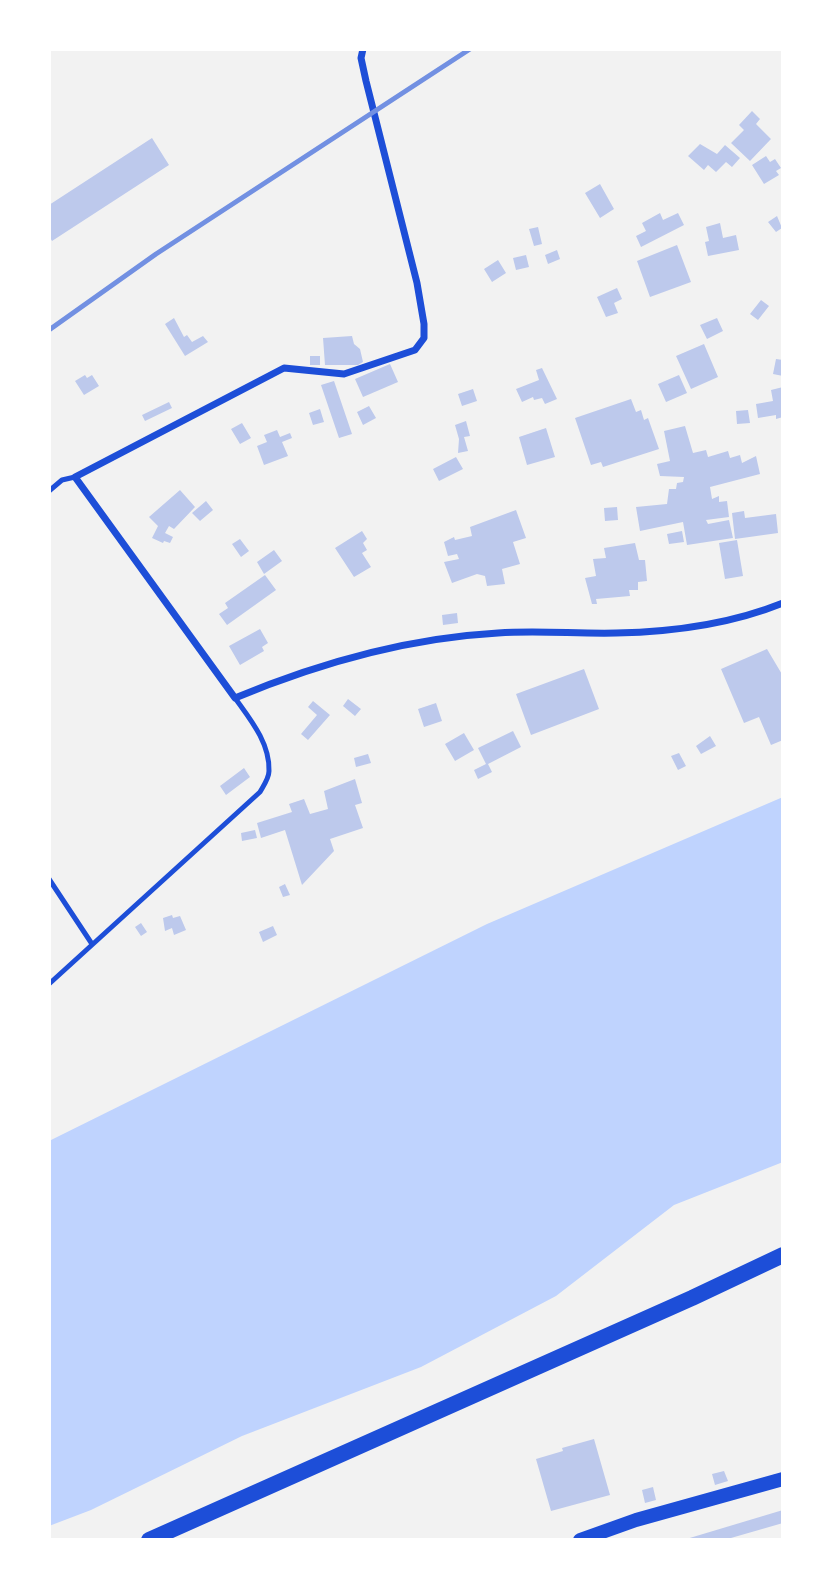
<!DOCTYPE html>
<style>
body{margin:0}
#map{position:relative;width:832px;height:1589px;overflow:hidden;background:#f2f2f2;font-family:"Public Sans",sans-serif}
canvas{display:block}
.frame{position:absolute;inset:0;border:51px solid #fff;pointer-events:none}
</style>
<div id="map">
<canvas width="832" height="1589"></canvas>
<div class="frame"></div>
</div>
<script>
const context = document.querySelector('canvas').getContext('2d');
context.lineJoin = 'round';
function paint(path, color) {
  context.fillStyle = color;
  context.fill(path, 'evenodd');
}
function trace(path, color, width, dash) {
  context.strokeStyle = color;
  context.lineWidth = width;
  context.lineCap = dash ? 'butt' : 'round';
  context.setLineDash(dash || []);
  context.stroke(path);
}
const water = new Path2D(`
 M783 797V1162L674 1205 556 1296 421 1367 242 1436 91 1510 49 1526V1141L487 924Z`);
const building = new Path2D(`
 M752 111 760 119 756 124 771 139 750 161 731 143 744 130 739 125Z
 M152 138 169 165 52 241 49 236V205Z
 M700 144 717 154 725 145 740 158 732 167 726 162 716 172 708 165 704 170 688 156Z
 M766 156 770 162 775 159 781 168 776 171 779 175 764 184 752 165Z
 M600 184 614 209 600 218 585 193Z
 M660 213 663 220 678 213 684 225 641 247 636 236 646 231 642 223Z
 M777 216 782 228 776 232 768 222Z
 M720 223 723 238 736 235 739 250 708 256 705 242 709 241 706 227Z
 M538 227 542 244 534 246 529 229Z
 M677 245 691 282 650 297 637 261Z
 M557 250 560 259 548 264 545 255Z
 M526 255 529 267 516 270 513 258Z
 M498 260 506 273 492 282 484 269Z
 M617 288 622 299 614 303 618 313 606 317 597 297Z
 M761 300 769 306 758 320 750 314Z
 M174 318 184 337 187 335 192 342 203 336 208 342 185 356 165 324Z
 M717 318 723 331 707 339 700 325Z
 M352 336 354 344 360 349 363 362 358 365H325L323 338Z
 M704 344 718 377 691 389 676 356Z
 M310 356H320V365H310Z
 M776 359 783 360V376L773 374Z
 M390 364 398 382 363 397 355 379Z
 M542 368 557 399 545 404 542 398 534 400 533 397 522 402 516 389 539 380 536 370Z
 M85 375 87 378 92 375 99 386 84 395 75 381Z
 M679 375 687 393 666 402 658 384Z
 M334 381 352 434 339 438 321 385Z
 M783 387V417L776 419V415L758 418 756 404 773 401 771 390Z
 M473 389 477 401 462 406 458 394Z
 M631 399 636 412 641 410 644 420 648 418 659 449 603 467 601 462 591 465 575 418Z
 M169 402 172 408 145 421 142 415Z
 M369 406 376 418 363 425 357 412Z
 M320 409 324 422 313 425 309 413Z
 M748 410 750 423 737 424 736 411Z
 M466 421 470 436 464 437 468 451 458 453 459 439 455 425Z
 M242 423 251 438 240 444 231 429Z
 M685 426 693 453 706 450 708 457 728 451 730 458 740 455 742 463 756 456 760 474 710 487 712 499 719 496V502L727 501 729 517 706 520 708 524 729 520 733 538 687 545 683 522 640 531 636 507 667 504 669 489H676L677 483 683 482 684 477 660 476 657 464 670 461 664 431Z
 M546 428 555 457 527 465 519 437Z
 M277 430 280 437 290 433 292 438 282 442 288 456 264 465 257 446 267 442 264 435Z
 M456 457 463 469 439 481 433 469Z
 M180 490 195 507 174 529 169 526 165 533 173 537 170 543 164 541 163 543 152 538 158 526 149 517Z
 M206 501 213 510 200 521 192 513Z
 M617 507 618 520 605 521 604 508Z
 M516 510 526 538 513 542 520 564 502 569 505 584 487 586 485 576 477 574 452 583 444 562 459 559 457 554 448 556 444 542 454 537 455 540 472 536 470 527Z
 M744 511 745 518 776 514 778 533 735 539 732 513Z
 M362 531 367 539 363 543 367 550 362 553 371 567 354 577 335 548Z
 M682 531 684 542 669 544 667 534Z
 M240 539 249 551 241 557 232 544Z
 M737 540 743 576 725 579 719 543Z
 M635 543 639 560H645L647 581 638 582V590H629L630 596 596 599 597 604H592L585 578 596 576 593 559 606 558 604 548Z
 M274 550 282 561 264 574 257 562Z
 M265 575 276 590 227 625 219 614 228 608 225 603Z
 M457 613 458 623 443 625 442 615Z
 M260 629 268 643 262 647 264 651 240 665 229 646Z
 M767 649 783 676V740L771 745 759 717 744 723 721 669Z
 M584 669 599 709 531 735 516 694Z
 M348 699 361 709 355 716 343 706Z
 M313 701 330 715 308 740 301 734 317 715 308 707Z
 M436 703 442 721 424 727 418 709Z
 M513 731 521 747 488 764 492 772 478 779 474 770 486 764 478 748Z
 M464 733 474 750 455 761 445 744Z
 M710 736 716 746 701 754 696 746Z
 M679 753 686 766 678 770 671 756Z
 M368 754 371 763 356 767 354 758Z
 M244 768 250 777 226 795 220 786Z
 M355 779 362 803 355 805 363 828 330 839 334 851 302 885 285 830 261 838 257 823 292 812 289 804 304 799 310 814 328 809 324 791Z
 M255 830 257 838 242 841 241 833Z
 M285 884 290 895 283 897 279 887Z
 M172 915 173 918 180 916 186 930 174 935 172 928 165 931 163 918Z
 M141 923 147 932 141 936 135 927Z
 M273 926 277 935 263 942 259 932Z
 M594 1439 610 1495 551 1511 536 1459 563 1451 562 1448Z
 M724 1471 728 1481 715 1485 712 1474Z
 M653 1487 656 1500 645 1503 642 1490Z
 M783 1510V1523L724 1540H683Z`);
const service = new Path2D(`
 M49 491 62 480 75 477
 M49 879 92 944
 M49 984 260 792C264 785 269 778 269 771 270 743 250 719 235 698`);
const minor = new Path2D(`
 M363 49 361 58 366 81 417 283 424 324V338L415 350 344 374 284 368 75 477 235 698C319 663 407 638 498 633 537 630 577 634 616 633 672 632 731 624 783 603`);
const secondary = new Path2D(`
 M580 1540 636 1520 783 1479`);
const primary = new Path2D(`
 M149 1540 692 1298 783 1255`);
const rail = new Path2D(`
 M49 330 156 254 470 49`);
paint(water, '#bfd3fe');
paint(building, '#bdc9ec');
trace(service, '#1d4ed8', 5);
trace(minor, '#1d4ed8', 7);
trace(secondary, '#1d4ed8', 14);
trace(primary, '#1d4ed8', 16);
trace(rail, '#7290e2', 5);
</script>
